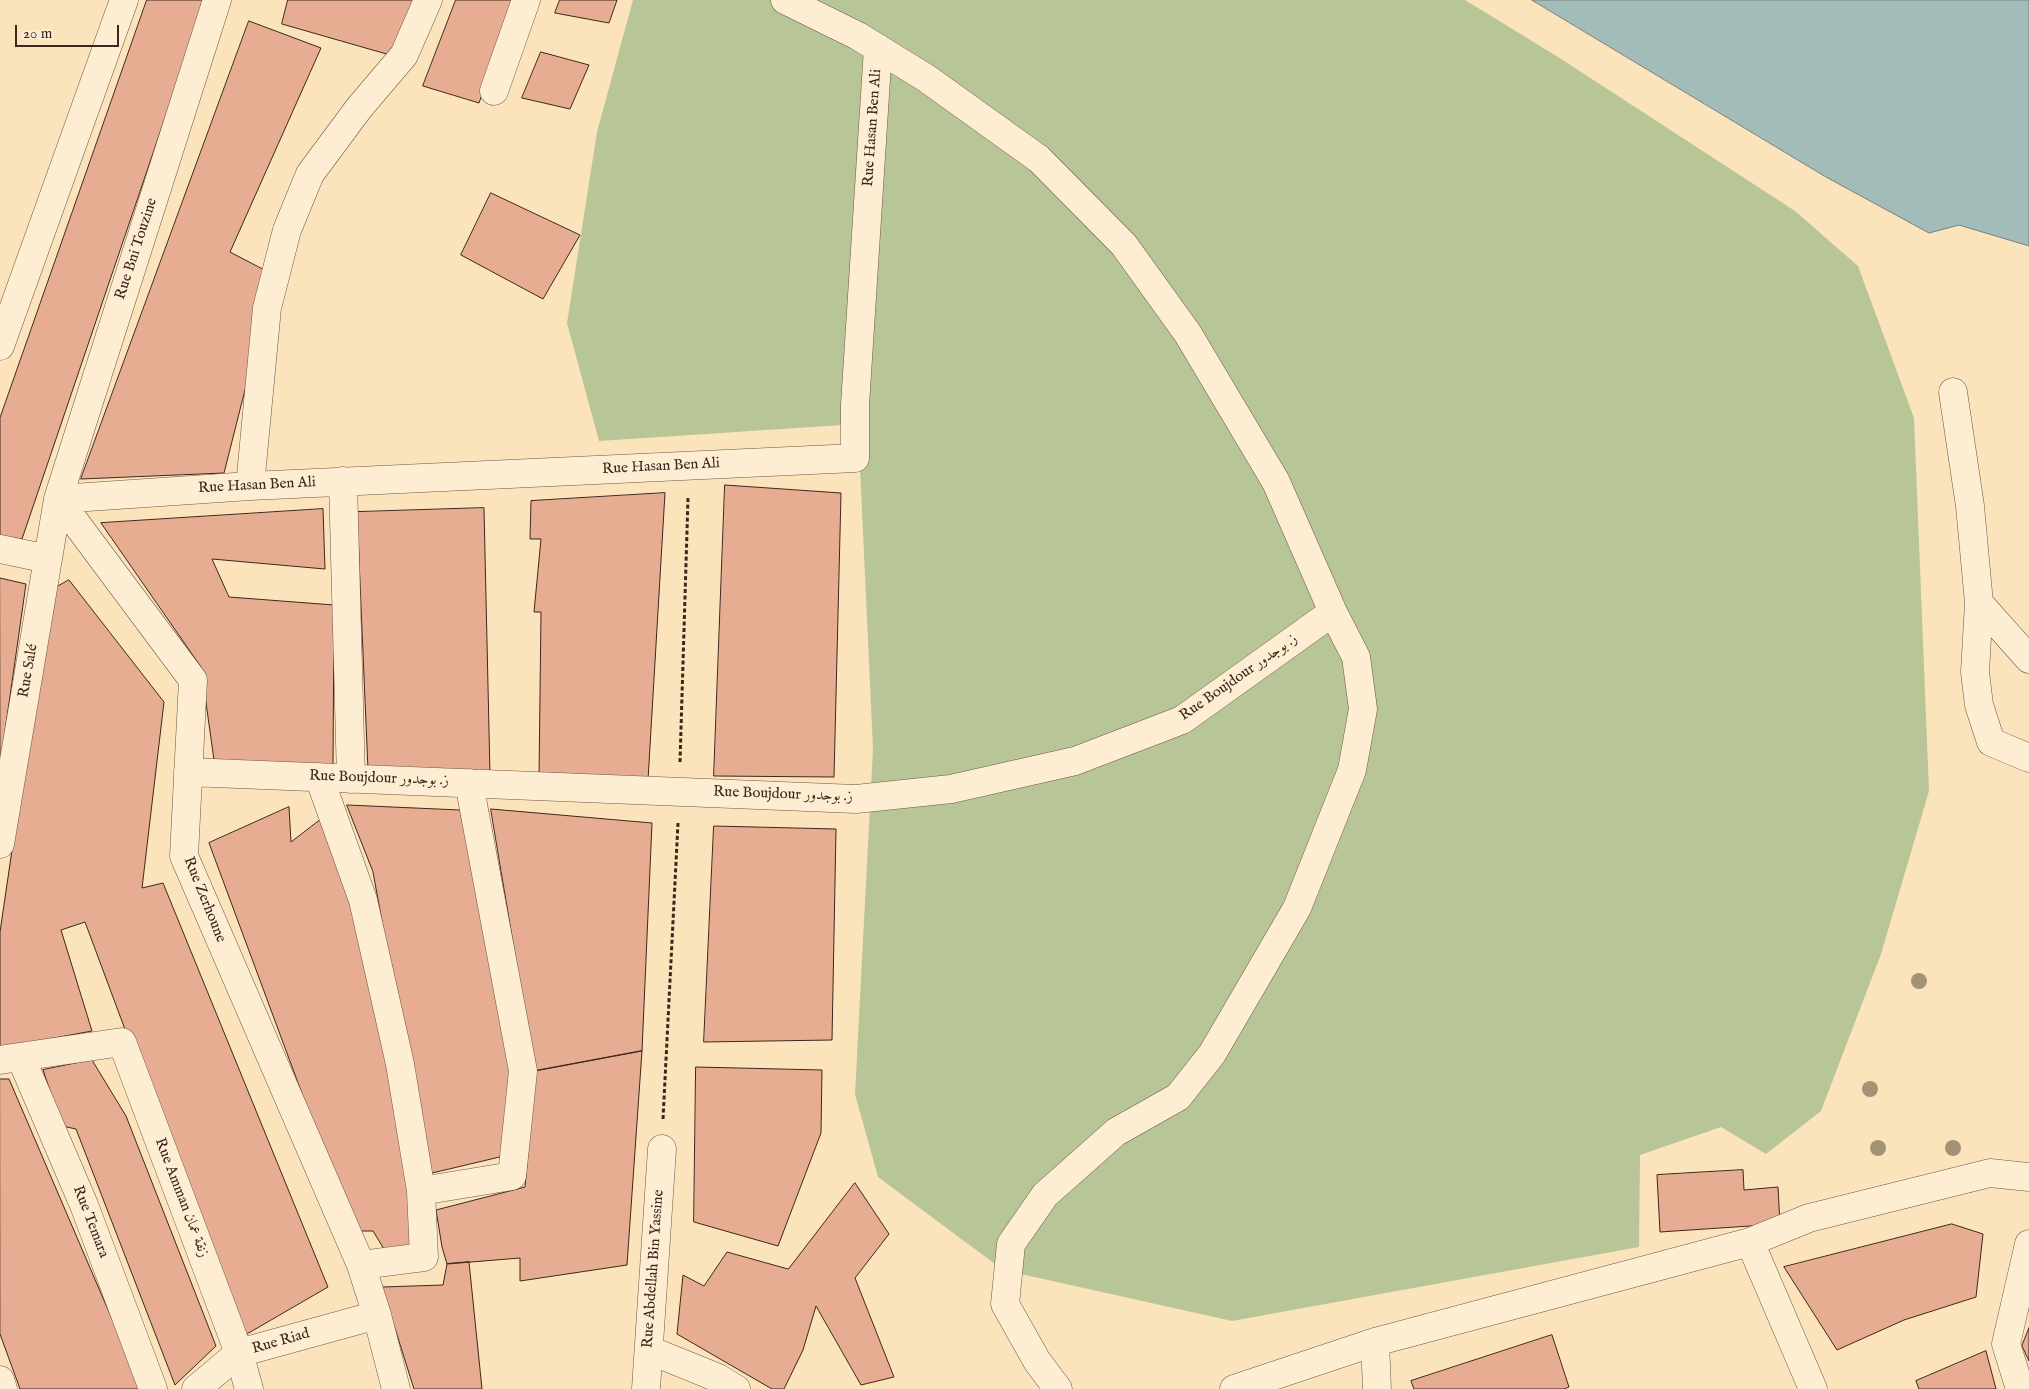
<!DOCTYPE html>
<meta charset="utf-8">
<style>
body{margin:0}
#map{position:relative;width:2029px;height:1389px;overflow:hidden;background:#fbe4bc;font-family:"IM FELL English",serif}
canvas{display:block}
.scale{position:absolute;left:15px;top:25px;width:104px;height:22px;box-sizing:border-box;border:2px solid #3f261d;border-top:0;padding-left:6px;font-size:15px;line-height:18px;white-space:nowrap;color:#3f261d;-webkit-text-stroke:4px #fcedd3;paint-order:stroke}
</style>
<div id="map">
<canvas width="2029" height="1389"></canvas>
<div class="scale">20 m</div>
</div>
<script>
const context = document.querySelector('canvas').getContext('2d');
context.lineJoin = 'round';
function paint(path, color) {
  context.fillStyle = color;
  context.fill(path, 'evenodd');
}
function trace(path, color, width, dash) {
  context.strokeStyle = color;
  context.lineWidth = width;
  context.lineCap = dash ? 'butt' : 'round';
  context.setLineDash(dash || []);
  context.stroke(path);
}
function label(font, color, halo, rows, align = 'center') {
  context.font = font + ' "IM FELL English",Amiri,serif';
  context.lineWidth = 4;
  context.setLineDash([]);
  context.textBaseline = 'middle';
  context.strokeStyle = halo;
  context.fillStyle = color;
  for (const [text, x, y, turn = 0] of rows) {
    context.save();
    context.translate(x, y);
    context.rotate((+turn || 0) * Math.PI / 180);
    context.textAlign = isNaN(turn) ? turn : align;
    if (halo) context.strokeText(text, 0, 0);
    context.fillText(text, 0, 0);
    context.restore();
  }
}
const green = new Path2D(`
 M633 0H1465L1558 57 1795 211 1858 266 1914 418 1929 791 1881 954 1821 1111 1766 1154 1721 1127 1640 1155 1639 1247 1232 1321 1003 1270 878 1177 855 1094 873 749 858 424 599 441 567 323 597 132Z`);
const water = new Path2D(`
 M1532 0H2029V246L1959 225 1929 233 1826 177Z`);
const building = new Path2D(`
 M147 0H205L22 539 0 536V418Z
 M288 0H419L397 57 282 24Z
 M456 0H517L479 103 423 86Z
 M560 0H617L609 23 555 13Z
 M249 21 321 48 230 252 274 275 224 473 81 479Z
 M541 52 589 65 570 109 522 98Z
 M491 193 580 235 543 299 461 255Z
 M725 485 841 493 834 777 714 776Z
 M665 493 648 780 539 777 541 612H534L541 539H530L531 501Z
 M484 508 490 775 368 770 357 512Z
 M323 509 325 569 212 559 229 597 334 605 333 766 214 760 201 667 101 523Z
 M0 578 26 584 0 766Z
 M69 580 164 702 142 888 163 883 328 1287 240 1338 85 922 61 930 92 1031 0 1048V932L50 591Z
 M347 805 460 810 514 1061 508 1155 428 1174 373 872Z
 M289 807 291 842 326 815 376 977 417 1244 387 1254 373 1231H353L209 843Z
 M491 809 652 823 642 1051 535 1071Z
 M714 826 836 829 832 1040 704 1042Z
 M642 1051 627 1265 520 1281V1258L447 1264 442 1247 436 1210 525 1187 535 1071Z
 M92 1060 126 1116 216 1346 175 1385 76 1129 62 1126 43 1070Z
 M696 1067 822 1070 821 1133 778 1246 694 1222Z
 M0 1079H9L142 1389H20L0 1334Z
 M1743 1170 1744 1190 1778 1187 1780 1224 1660 1232 1657 1175Z
 M855 1183 889 1234 855 1278 894 1377 861 1385 816 1306 803 1350 784 1389H772L677 1334 683 1275 704 1286 727 1252 788 1269Z
 M1952 1224 1983 1234 1976 1297 1904 1320 1837 1350 1784 1267Z
 M469 1262 482 1389H414L382 1287 443 1285 447 1264Z
 M2029 1328V1361L2022 1346Z
 M1552 1335 1569 1387 1564 1389H1414L1411 1381Z
 M1986 1351 1996 1389H1919L1916 1381Z`);
const path = new Path2D(`
 M680 762 688 498
 M663 1119 678 823`);
const street = new Path2D(`
 M785 0 858 36 926 78 1039 159 1124 245 1188 334 1276 482 1333 612 1356 657 1363 709 1352 770 1297 908 1212 1054 1178 1097 1116 1132 1045 1195 1011 1244 1005 1304 1037 1361 1058 1389
 M494 91 526 0
 M0 346 124 0
 M1953 392 1970 506 1979 603 1975 672 1979 705 1991 742 2029 758
 M343 481 351 779
 M250 486 267 308 287 230 310 174 359 108 404 55 428 0
 M58 499 250 486 855 458V405L878 48
 M58 499 193 680 184 856 361 1265 377 1315 396 1389
 M0 549 48 559
 M1979 603 2029 659
 M188 772 856 799 951 789 1075 761 1182 720 1333 612
 M319 777 363 900 400 1064 421 1191 424 1257 361 1265
 M0 844 58 499 217 0
 M21 1058 84 1205 153 1389
 M0 1060 122 1042 239 1353 249 1389
 M421 1191 512 1176 523 1071 469 783
 M1750 1242 1813 1389
 M1375 1342 1377 1389
 M649 1350 718 1378 736 1389
 M0 1380 3 1389
 M196 1389 239 1353 377 1315
 M646 1389 662 1149
 M1234 1389 1375 1342 1750 1242 1809 1218 1990 1173 2029 1177
 M2020 1389 2006 1344 2029 1244`);
const trees = [
 [1919,981],
 [1870,1089],
 [1878,1148],
 [1953,1148]
];
const streetNames = [
 ["Rue Hasan Ben Ali",873,128,-86],
 ["Rue Bni Touzine",137,249,-72],
 ["Rue Hasan Ben Ali",661,467,-3],
 ["Rue Hasan Ben Ali",257,486,-3],
 ["Rue Salé",29,671,-80],
 ["Rue Boujdour ز. بوجدور",1239,678,-35],
 ["Rue Boujdour ز. بوجدور",379,779,2],
 ["Rue Boujdour ز. بوجدور",783,795,2],
 ["Rue Zerhoune",204,900,68],
 ["Rue Amman زنقة عمان",181,1198,69],
 ["Rue Temara",90,1222,69],
 ["Rue Abdellah Bin Yassine",654,1269,-86],
 ["Rue Riad",281,1342,-16]
];
paint(green, '#b8c596');
paint(water, '#a2bcba');
trace(water, '#7a807b', 1);
paint(building, '#e7ad92');
trace(building, '#3f261d', 1);
trace(street, '#6e5645', 29);
trace(path, '#3f261d', 3, [4, 2.5]);
trace(street, '#fcedd3', 28);
context.fillStyle = '#a49275';
for (const [x, y] of trees) {
  context.beginPath();
  context.arc(x, y, 8, 0, 2 * Math.PI);
  context.fill();
}
label('15px', '#3f261d', '#fcedd3', streetNames);
</script>
